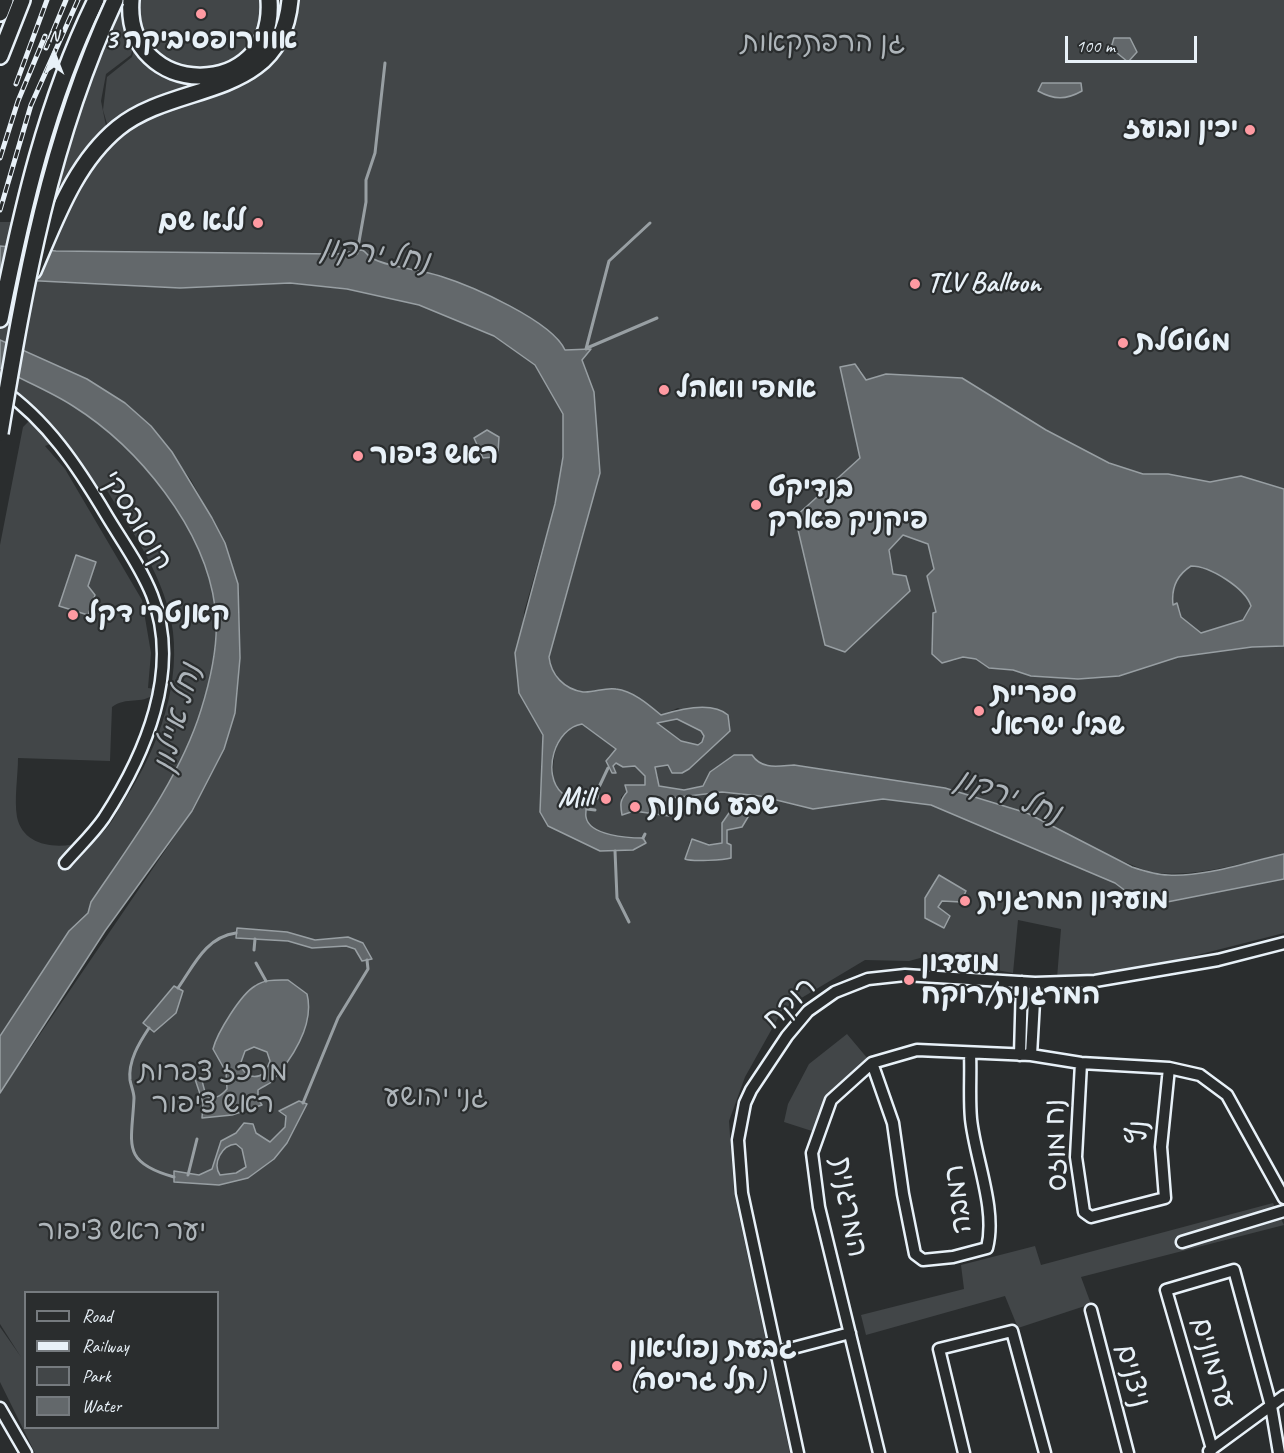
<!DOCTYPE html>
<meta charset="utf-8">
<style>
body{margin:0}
#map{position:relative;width:1284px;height:1453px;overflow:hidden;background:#2a2d2e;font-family:Caveat,sans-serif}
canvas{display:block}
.legend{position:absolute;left:24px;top:1291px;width:195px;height:138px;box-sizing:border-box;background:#2a2d2e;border:2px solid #767b7f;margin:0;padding:8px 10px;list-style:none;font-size:18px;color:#e8f1f8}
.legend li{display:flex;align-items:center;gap:12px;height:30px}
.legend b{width:30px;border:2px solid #767b7f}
.north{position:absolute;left:24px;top:24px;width:60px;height:60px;-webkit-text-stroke:4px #2a2d2e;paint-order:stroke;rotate:0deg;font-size:16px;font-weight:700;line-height:24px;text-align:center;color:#e8f1f8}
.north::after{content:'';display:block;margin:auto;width:21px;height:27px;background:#e8f1f8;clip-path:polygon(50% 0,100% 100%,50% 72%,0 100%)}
.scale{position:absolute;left:1065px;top:36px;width:132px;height:27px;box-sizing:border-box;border:3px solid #e8f1f8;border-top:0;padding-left:8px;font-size:18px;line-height:21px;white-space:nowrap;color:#e8f1f8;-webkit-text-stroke:4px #2a2d2e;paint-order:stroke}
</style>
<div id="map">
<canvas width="1284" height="1453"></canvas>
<ul class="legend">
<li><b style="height:8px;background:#2a2d2e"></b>Road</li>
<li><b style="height:8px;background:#e8f1f8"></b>Railway</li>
<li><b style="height:16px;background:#424648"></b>Park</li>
<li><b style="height:16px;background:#63686b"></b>Water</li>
</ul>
<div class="north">N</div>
<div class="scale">100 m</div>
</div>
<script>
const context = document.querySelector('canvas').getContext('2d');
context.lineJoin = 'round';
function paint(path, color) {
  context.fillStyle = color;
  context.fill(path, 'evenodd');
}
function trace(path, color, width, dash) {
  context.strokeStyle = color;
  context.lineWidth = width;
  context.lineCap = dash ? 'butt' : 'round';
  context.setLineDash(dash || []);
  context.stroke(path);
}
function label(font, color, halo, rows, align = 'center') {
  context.font = font + ' Caveat,"Playpen Sans Hebrew",sans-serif';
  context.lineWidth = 4.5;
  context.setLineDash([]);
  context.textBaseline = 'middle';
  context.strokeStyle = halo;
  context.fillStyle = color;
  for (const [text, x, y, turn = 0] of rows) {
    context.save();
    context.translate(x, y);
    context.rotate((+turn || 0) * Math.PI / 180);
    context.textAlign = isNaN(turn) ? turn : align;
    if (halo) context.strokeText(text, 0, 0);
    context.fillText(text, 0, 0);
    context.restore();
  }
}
const green = new Path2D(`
 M122 0H126L134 44 131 55 106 74 101 101 106 126 51 199C71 131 94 65 122 0Z
 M138 0H263C262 10 262 23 258 32 236 77 174 85 146 40 139 28 139 14 138 0Z
 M298 0H1284V489L1241 476 1210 482 1168 474H1143L1109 463 1046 430 962 378 886 374 866 380 860 369V458L795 517 825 645 844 651 893 574 889 550 903 535 928 544 934 569 927 576 936 612 933 613 932 654 953 661 963 657 976 659 989 668 1013 670 1031 676 1078 679 1119 676 1178 657 1252 647 1284 646V854C1240 863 1193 879 1149 872L945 788 794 765 771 767 759 764 749 757 734 755 710 772 703 786 684 790 658 786V776L653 769 655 767 668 765 674 772 682 773 730 731 678 708 661 715C648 704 633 691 616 689 605 687 594 693 583 692 564 689 551 675 549 657L586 526 582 360 590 350H565C552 321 471 286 440 276 420 269 389 268 372 258 367 256 367 252 362 250L337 254 56 251 0 246V222H64C75 187 102 146 133 127 199 88 288 101 298 0Z
 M135 45 202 83 108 127 103 110 107 77 132 57Z
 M0 279 180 288 291 283 347 289 419 305 494 336 535 365 563 414V457L555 504 524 612 519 693 543 735 541 767 554 782C551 760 556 728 582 724L616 749 608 757V768L612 773 616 771 613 766 616 763 635 766 645 776V785L627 791 621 797 622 814 634 811 669 815 672 798 722 792 760 796 813 809 883 799 931 805 1115 883 1139 901 1162 903 1284 879V933L1138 970 1057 978 1061 929 1018 920 1013 973 924 957 909 961 865 960 783 1009 745 1077 729 1121 734 1193 790 1453H35L0 1382V1327L21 1357 0 1324V1093L192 811 224 749 240 640 238 584 225 543 191 480 151 426 125 403 87 379 0 340ZM734 812 745 813 747 819 742 827 727 830 722 860 685 858 690 841C703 841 710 847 723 843L722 823ZM26 1292H218V1428H26Z
 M0 368C24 381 50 391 73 406 138 447 205 528 215 607 220 641 211 677 201 710 181 778 131 843 91 902L88 913 69 932 0 1036V545L23 427 32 418 53 443 45 446 65 469 142 600 151 653 148 688 156 689 154 694C142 705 126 696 112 707L110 761 18 758C18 776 14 799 17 817 25 856 83 850 105 830 111 824 116 814 120 807 154 757 180 693 173 632 166 579 133 533 106 489L97 493C69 450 45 410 0 382Z
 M1191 566C1211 567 1244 587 1251 606L1243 620 1201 633 1181 617 1180 609 1173 605C1171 588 1177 575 1191 566Z
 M677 719 701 731 704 736 702 742 698 745 681 741 657 723Z
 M847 1034 868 1059 826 1096 815 1132 784 1122 788 1104 809 1064Z
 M1273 1203 1284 1225 1081 1277 1091 1304 1018 1328 1005 1296 866 1335 861 1315 964 1289 961 1265 1035 1246 1041 1265Z`);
const water = new Path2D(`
 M1114 38H1130L1137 52 1128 62 1111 48Z
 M1042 83H1081L1082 91C1066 100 1054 100 1038 91Z
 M0 246 56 251 337 254 362 250C367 252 367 256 372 258 389 268 420 269 440 276 472 286 552 321 565 350L591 349 582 360 594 392 600 473 549 657C551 675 564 689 583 692 594 693 605 687 616 689 633 691 648 704 661 715 680 709 712 701 728 715L730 731 689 769 682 773H672L668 765 655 767 659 786 684 790 703 786 710 772 734 755H752C762 770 778 766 794 765L945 788 1027 813 1132 867C1144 871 1156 875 1168 875 1206 877 1247 862 1284 854V879L1162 903 1139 901 1115 883 931 805 883 799 813 809 760 796 722 792 672 798 669 816 634 811 622 815C620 804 620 800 627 792L625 785H645V776L635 766 623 767 616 763 613 766 616 773H612L606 761 616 749 582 724C555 728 541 774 562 793 570 800 580 799 587 802 587 806 585 813 586 817 589 836 629 838 643 838L646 843 633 850 600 851 548 826 540 812 543 735 519 693 515 653 555 504 563 457V414L535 365 494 336 419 305 347 289 290 283 180 288 0 279ZM677 719 701 731 704 736 702 742 698 745 681 741 657 723Z
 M0 340 87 379 125 403 151 426 172 452 212 518 225 543 238 584 240 658 235 713 224 749 192 811 105 931 0 1093V1036L69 931 88 913 91 902C131 843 180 778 201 710 211 678 220 641 215 607 205 528 138 447 73 406 50 391 24 381 0 368Z
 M855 364 866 380 886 374 962 378 1046 430 1109 463 1143 474H1168L1210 482 1241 476 1284 489V646L1252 647 1178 657 1119 676 1078 679 1031 676 1013 670 989 668 976 659 963 657 942 663 932 654 933 613 936 612 927 576 934 569 928 544 903 535 889 550 893 574 906 576 910 591 845 652 825 645 795 517 860 458 840 367ZM1191 566C1210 566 1245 588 1251 606L1243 620 1201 633 1181 617 1177 603 1173 605C1171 588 1177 575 1191 566Z
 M487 430 499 437 498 453 495 457 483 458 474 438Z
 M76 555 96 562 88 586 95 595 88 615 59 606Z
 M734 812 745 813 748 817 742 827 727 830V843L731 845V858C724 860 692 862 685 859L692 839 709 845 722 843V823L729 813Z
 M939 875 966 891 961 902 942 901 938 907 950 916 944 928 925 918V898Z
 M237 928 287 932 315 940 348 937 363 943 372 959 362 961 355 949 346 946 312 948 288 941 236 938Z
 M288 980 307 994C315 1025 291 1061 270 1083 267 1085 262 1087 258 1090V1099L262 1105 232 1115 202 1118 203 1103 195 1079 201 1077 206 1096C215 1100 221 1096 227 1089L226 1072 213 1049C217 1033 241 994 255 986 265 979 276 980 288 980ZM254 1047 267 1052 270 1061 265 1073C254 1080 245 1076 240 1065L245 1051Z
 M174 986 183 991 176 1013 154 1032 143 1023Z
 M299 1101 307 1104 287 1143 274 1159 248 1178 219 1185 174 1182V1171L199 1175 212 1169 221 1141 236 1133 244 1123 253 1124 256 1133 270 1142 285 1127 286 1116 279 1111ZM236 1144 242 1149 246 1167 236 1173 220 1175C212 1163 222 1145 236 1144Z`);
const stream = new Path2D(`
 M357 253 366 202V180L375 153 385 63
 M587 348 657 318
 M586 349 609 261 650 223
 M587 802 597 798 599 787 608 768
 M587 809 595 810
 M643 838 645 834
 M615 851 617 898 629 922
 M254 950 255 939
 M256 963 266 981
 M178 988C194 965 206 937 236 933
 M149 1028C139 1043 128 1061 130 1080 131 1086 134 1092 134 1098 132 1144 120 1162 174 1177
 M303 1103 338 1018 368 969 367 960
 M188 1175 197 1139`);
const minor = new Path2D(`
 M0 388C47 420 78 467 107 516 122 541 141 567 152 595 182 670 145 755 104 818 93 834 78 848 65 863
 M1020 1055 1022 982
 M1031 1055 1035 983
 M872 1063 893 1123 903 1194 915 1254 923 1260 953 1257 987 1248C997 1209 975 1158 971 1119 969 1097 971 1075 970 1053
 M1081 1063 1076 1157 1084 1212 1091 1217 1165 1198 1161 1147 1169 1068
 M1182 1242 1284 1211
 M1091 1310 1128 1453
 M778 1352 850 1333
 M0 1408 26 1453
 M1212 1449 1166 1290 1234 1270 1271 1406 1279 1453
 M1209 1451 1284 1396
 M798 1453 742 1193 738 1140 745 1103 751 1090 787 1036 808 1011 835 992 868 979 905 975 1035 983 1095 981 1218 960 1284 943
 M879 1453 819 1207 812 1153 831 1100 872 1063 917 1050 1031 1055 1081 1063 1169 1068 1200 1075 1227 1095 1284 1198
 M964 1453 939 1349 1012 1331 1045 1453`);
const highway = new Path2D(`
 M131 0C123 100 276 103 269 0
 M0 13 5 0
 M0 56 22 0
 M33 271C55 221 74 164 118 128 177 80 281 101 290 0
 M0 319C22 209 46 102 96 0`);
const rail = new Path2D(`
 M46 48 66 0
 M16 84 47 0
 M0 158 18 101 45 36
 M0 210 31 105 78 0`);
const highwayBridge = new Path2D(`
 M0 433C25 282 50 140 115 0`);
const markers = [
 [201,14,6,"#ff9aa2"],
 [1250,130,6,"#ff9aa2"],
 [258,223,6,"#ff9aa2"],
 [915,284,6,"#ff9aa2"],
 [1123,343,6,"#ff9aa2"],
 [664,390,6,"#ff9aa2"],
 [358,456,6,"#ff9aa2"],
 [756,505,6,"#ff9aa2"],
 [73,615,6,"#ff9aa2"],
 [979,711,6,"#ff9aa2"],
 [606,799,6,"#ff9aa2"],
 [635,807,6,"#ff9aa2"],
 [965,901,6,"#ff9aa2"],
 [909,980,6,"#ff9aa2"],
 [617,1366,6,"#ff9aa2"]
];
const poiNames = [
 ["אווירופסיביקה 3",201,41,"center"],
 ["יכין ובועז",1238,130,"right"],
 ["ללא שם",246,223,"right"],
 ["TLV Balloon",927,284],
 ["מטוטלת",1135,343],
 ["אמפי וואהל",676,390],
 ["ראש ציפור",370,456],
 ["בנדיקט",768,489],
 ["פיקניק פארק",768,521],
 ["קאנטרי דקל",85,615],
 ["ספריית",991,695],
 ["שביל ישראל",991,727],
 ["Mill",594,799,"right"],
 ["שבע טחנות",647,807],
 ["מועדון המרגנית",977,901],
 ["מועדון",921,964],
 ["המרגנית/רוקח",921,996],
 ["גבעת נפוליאון",629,1350],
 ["(תל גריסה)",629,1382]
];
const parkNames = [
 ["גן הרפתקאות",823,44],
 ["מרכז צפרות",213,1073],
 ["ראש ציפור",213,1105],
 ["גני יהושע",436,1098],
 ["יער ראש ציפור",122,1232]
];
const streetNames = [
 ["קוסובסקי",136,521,59],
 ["רוקח",790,1004,-44],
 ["נץ",1139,1132,-87],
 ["נח מוזס",1057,1145,-92],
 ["רמבה",959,1199,-97],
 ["המרגנית",848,1207,80],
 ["ערמונים",1212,1363,74],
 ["ניצנים",1132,1376,75]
];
const waterNames = [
 ["נחל ירקון",375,255,8],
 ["נחל איילון",178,718,-75],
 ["נחל ירקון",1008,797,20]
];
paint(green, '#424648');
paint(water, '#63686b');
trace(water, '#989fa3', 1.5);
trace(stream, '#989fa3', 3);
trace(minor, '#e8f1f8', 15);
trace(highway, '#e8f1f8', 20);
trace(minor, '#2a2d2e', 10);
trace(highway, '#2a2d2e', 15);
trace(rail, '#e8f1f8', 5);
trace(rail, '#2a2d2e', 3, [9]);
trace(highwayBridge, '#e8f1f8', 20, []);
trace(highwayBridge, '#2a2d2e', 15);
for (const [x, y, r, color] of markers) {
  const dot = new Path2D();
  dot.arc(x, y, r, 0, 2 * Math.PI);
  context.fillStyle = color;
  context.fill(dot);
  trace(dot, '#2a2d2e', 2);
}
label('bold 28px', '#e8f1f8', '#2a2d2e', poiNames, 'left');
label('28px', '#aeb5ba', '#2a2d2e', parkNames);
label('28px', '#e8f1f8', '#2a2d2e', streetNames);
label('italic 30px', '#acb3b9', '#2a2d2e', waterNames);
</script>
